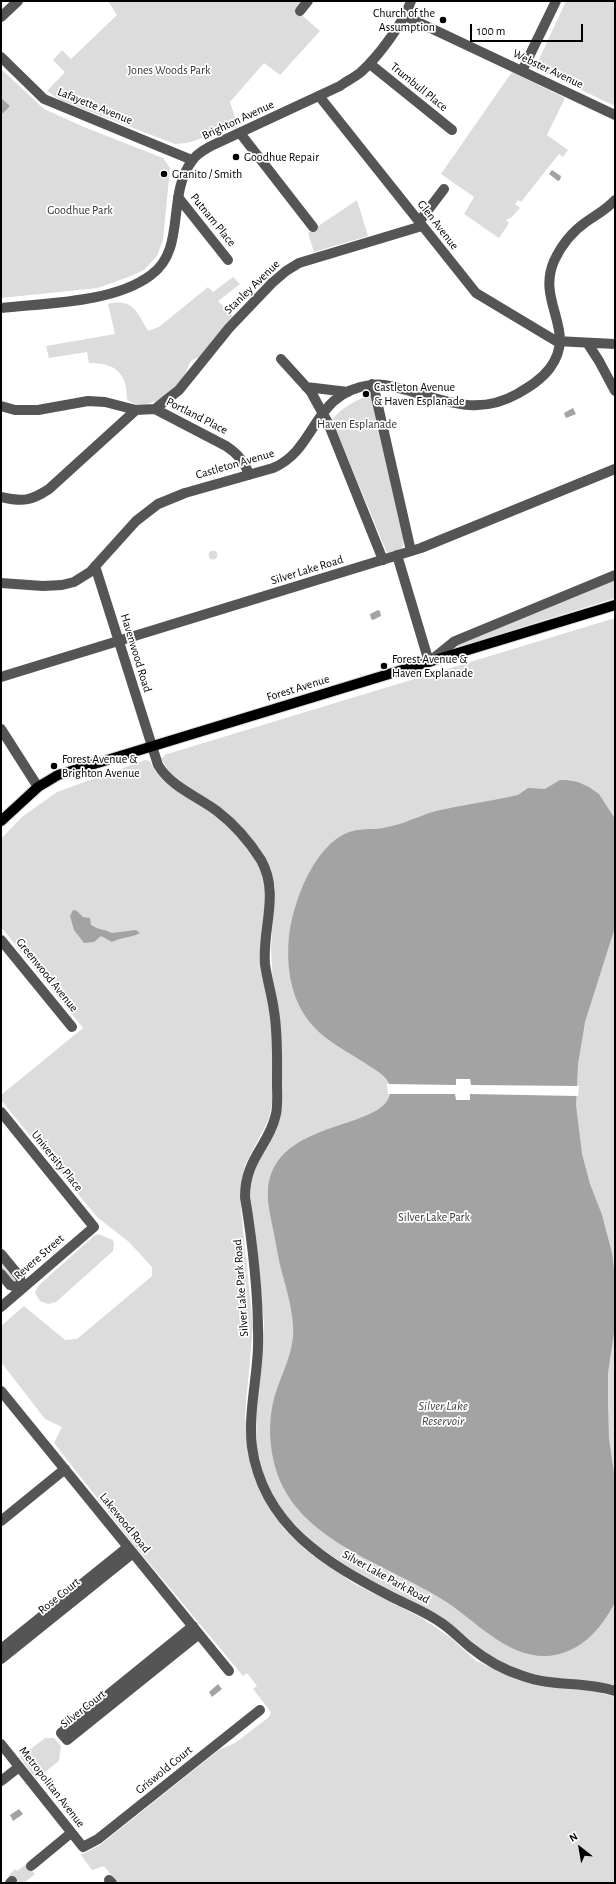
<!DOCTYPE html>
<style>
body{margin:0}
#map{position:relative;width:616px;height:1884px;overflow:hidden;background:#fff;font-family:"Alegreya Sans",sans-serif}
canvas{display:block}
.frame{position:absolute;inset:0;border:2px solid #000;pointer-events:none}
.north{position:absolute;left:560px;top:1828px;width:40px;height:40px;-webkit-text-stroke:3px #fff;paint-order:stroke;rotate:329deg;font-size:11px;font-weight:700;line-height:16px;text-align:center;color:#000}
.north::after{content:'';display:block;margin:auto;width:14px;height:18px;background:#000;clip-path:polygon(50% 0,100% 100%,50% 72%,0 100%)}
.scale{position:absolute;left:470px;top:24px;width:113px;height:18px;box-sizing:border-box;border:2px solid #000;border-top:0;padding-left:5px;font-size:12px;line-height:14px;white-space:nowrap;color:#000;-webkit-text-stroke:3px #fff;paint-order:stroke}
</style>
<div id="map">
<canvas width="616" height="1884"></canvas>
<div class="frame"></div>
<div class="north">N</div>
<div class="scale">100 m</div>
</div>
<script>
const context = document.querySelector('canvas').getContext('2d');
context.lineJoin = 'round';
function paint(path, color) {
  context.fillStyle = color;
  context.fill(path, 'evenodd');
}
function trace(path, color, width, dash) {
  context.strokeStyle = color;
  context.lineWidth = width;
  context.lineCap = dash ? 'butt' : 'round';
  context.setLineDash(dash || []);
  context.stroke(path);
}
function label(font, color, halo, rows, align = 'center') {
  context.font = font + ' "Alegreya Sans",sans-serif';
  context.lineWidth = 3.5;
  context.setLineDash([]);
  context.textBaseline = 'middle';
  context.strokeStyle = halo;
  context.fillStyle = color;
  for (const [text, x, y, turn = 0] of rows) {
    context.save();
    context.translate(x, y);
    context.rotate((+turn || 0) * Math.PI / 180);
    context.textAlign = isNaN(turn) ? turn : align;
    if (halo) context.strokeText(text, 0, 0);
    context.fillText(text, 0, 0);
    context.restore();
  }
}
const green = new Path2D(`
 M108 1H303L298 12 320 31 280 75 264 63 230 102 238 127 187 143 175 144 60 100 47 91 65 72 53 60 62 50 71 59 117 15Z
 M566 1H615V106L535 68Z
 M1 69 44 109 84 127 163 158 170 168 163 240 157 256 144 270 131 276 98 288 1 298Z
 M512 72 565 98 547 135 568 150 563 157 559 154 521 202 518 200 515 204 520 208 512 217 506 220 509 223 499 238 464 214 474 197 441 174Z
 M357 200 368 236 314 252 308 233Z
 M233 277 240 284 218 301 233 316 200 357 192 360 189 364 186 373 179 384 159 400 144 405H137L127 400C127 373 116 363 89 363L87 352 49 358 46 346 115 334 108 304C133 298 137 312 148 331L159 327 208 287 213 292Z
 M367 396 373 398 404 541 402 549 387 553 332 420C341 408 353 402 367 396Z
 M208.5 555a4.5 4.5 0 1 1 9 0a4.5 4.5 0 1 1-9 0Z
 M615 580V598L458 647 457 645Z
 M615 618V1687L554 1679 527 1673 500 1661 486 1653 440 1616 363 1577 315 1544 285 1515 274 1499 265 1480 257 1448 256 1416 264 1323 259 1266 250 1207V1185L251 1176 274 1133 273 986 271 948 275 887 267 862 171 775 161 758 164 757V755Z
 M145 760 150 761C159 783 179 792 197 803 222 818 249 842 260 869 263 875 263 882 265 887L268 1003 273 1034 272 1102 269 1119 245 1165 241 1186V1210L253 1326 245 1415 251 1468 259 1490 271 1511 286 1531 306 1550 353 1583 422 1618 451 1638 476 1661 529 1683 598 1692 615 1697V1883H118L104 1866 92 1870 81 1855 100 1845 219 1750 235 1743 269 1717 271 1712 253 1689 257 1686 247 1673 243 1676 134 1545 54 1443 62 1427 45 1419 1 1362V1326L24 1306 65 1340 77 1339 152 1276V1267L129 1242 97 1217 1 1100V1095L83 1028 1 927V839L22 817 57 792Z
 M98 1234 113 1240 114 1245 113 1251 56 1302 48 1304 40 1301 35 1293 38 1286 94 1236Z
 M1 1259 16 1279 14 1281H11L1 1268Z
 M45 1738H54L61 1746 59 1761 36 1779 20 1757Z
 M26 1864 35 1874 24 1883H14L8 1876 15 1869 17 1871Z`);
const water = new Path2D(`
 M1 98 10 106 1 115Z
 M552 170 561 176 560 180 558 181 549 174Z
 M573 408 576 414 566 418 564 413Z
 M378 610 380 611 381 616 373 620 371 619 370 614Z
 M560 780H566L578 782 589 787 599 794 615 819V927L585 1022 578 1064 576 1105 582 1154 590 1184 602 1215 612 1253 615 1277V1326L608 1373V1404L609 1439 615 1480V1602C601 1630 580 1653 548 1656 505 1658 474 1618 440 1598 389 1566 312 1544 283 1487 269 1459 266 1422 276 1392 283 1371 295 1349 293 1326 292 1305 285 1285 280 1265 277 1251 275 1238 272 1224 270 1213 267 1201 268 1190 273 1118 385 1131 390 1093 391 1088 390 1084 387 1080 382 1073 372 1068 365 1063 348 1052 328 1042 314 1027 291 1002 286 969 289 936 293 902 314 845 349 832 358 829 367 829 376 829 385 828 395 825 403 823 414 819 425 814 436 811 463 805 491 801 518 795L528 788 545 789Z
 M73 910 77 911 83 917 90 918 91 925C98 930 105 929 112 933L136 930 140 933C134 937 122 937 112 942L101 936 94 942 84 943 74 930 70 916Z
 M218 1684 222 1689 212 1697 209 1692Z
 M19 1809 23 1814 13 1821 10 1815Z`);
const pier = new Path2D(`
 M456 1079H470L471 1085 579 1086 578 1096 470 1094V1100H456L455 1094H388L387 1084 456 1085Z`);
const minor = new Path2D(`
 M300 11 308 1
 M405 16 615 115
 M1 17 18 1
 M1 57 44 99 192 160
 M370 64 452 130
 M522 71 556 1
 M319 96 476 293 556 341 615 344
 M240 133 313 227
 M178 197 228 260
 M419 222 444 189
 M1 308C46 303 114 303 151 275 187 249 166 195 192 161 196 154 204 150 211 146L340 86C347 81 355 77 361 72 378 57 404 22 411 1
 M588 344 599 361 615 391
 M281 359 311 392 328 423 383 560
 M372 384 376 397 411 551
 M306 387 348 392
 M1 406 15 410H38L88 401 105 402 136 410 155 409 226 446C237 453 245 462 249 475
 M155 409 179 390 229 328 272 283 286 271 299 263 422 226
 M1 497C23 502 31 501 49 489L136 410
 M397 555 429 662 455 641 615 575
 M95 566 158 765C171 787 197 796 217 811 234 824 249 841 261 860 280 894 262 928 265 964 267 980 272 995 274 1011 278 1035 277 1059 277 1084 277 1093 278 1104 276 1114 269 1146 245 1158 245 1197 253 1246 259 1298 258 1347 257 1380 248 1414 252 1447 263 1526 328 1564 392 1597 408 1605 426 1612 440 1622 451 1629 460 1639 470 1647 486 1660 504 1670 523 1676 553 1687 585 1681 615 1691
 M1 583 43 586 62 585 74 582 90 572 136 521 158 504 185 493 273 468C317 450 312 392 371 385 383 383 394 387 406 390 446 401 478 416 517 394 529 387 541 380 550 368 578 330 536 303 554 261 561 246 573 231 586 222 596 215 607 209 615 200
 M1 677 421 548 615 469
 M1 729 38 787
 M1 940 72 1027
 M1 1112 94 1227 1 1307
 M1 1254 20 1277 22 1289 10 1285 1 1274
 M1 1391 229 1671
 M1 1521 65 1469
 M193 1626 61 1733 67 1740 199 1634
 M1 1649 128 1547
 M1 1659 133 1553
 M1 1744 83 1847 98 1839 260 1710
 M1 1781 19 1767
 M31 1866 71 1833
 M109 1880 112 1883
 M10 1883 12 1881`);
const major = new Path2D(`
 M1 821 38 787 58 775 615 605`);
const markers = [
 [443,20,4,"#000"],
 [236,157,4,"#000"],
 [164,174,4,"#000"],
 [366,394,4,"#000"],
 [384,666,4,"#000"],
 [54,766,4,"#000"]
];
const poiNames = [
 ["Church of the",435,13,"right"],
 ["Assumption",435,27,"right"],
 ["Goodhue Repair",244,157],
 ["Granito / Smith",172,174],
 ["Castleton Avenue",374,387],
 ["& Haven Esplanade",374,401],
 ["Forest Avenue &",392,659],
 ["Haven Explanade",392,673],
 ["Forest Avenue &",62,759],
 ["Brighton Avenue",62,773]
];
const streetNames = [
 ["Webster Avenue",548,69,25],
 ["Trumbull Place",419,87,39],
 ["Lafayette Avenue",95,106,22],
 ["Brighton Avenue",238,120,-25],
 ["Putnam Place",213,220,51],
 ["Glen Avenue",438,225,52],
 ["Stanley Avenue",252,287,-44],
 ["Portland Place",197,416,27],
 ["Castleton Avenue",235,464,-16],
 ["Silver Lake Road",307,570,-17],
 ["Havenwood Road",136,653,73],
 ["Forest Avenue",298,688,-17],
 ["Greenwood Avenue",47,975,51],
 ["University Place",57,1161,51],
 ["Revere Street",39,1257,-41],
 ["Silver Lake Park Road",241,1288,-94],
 ["Lakewood Road",125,1523,51],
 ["Silver Lake Park Road",386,1577,29],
 ["Rose Court",59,1596,-39],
 ["Silver Court",83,1709,-38],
 ["Griswold Court",164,1770,-39],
 ["Metropolitan Avenue",52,1787,52]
];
const parkNames = [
 ["Jones Woods Park",169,70],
 ["Goodhue Park",80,210],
 ["Haven Esplanade",357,424],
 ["Silver Lake Park",434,1217]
];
const waterNames = [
 ["Silver Lake",443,1406],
 ["Reservoir",443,1421]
];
paint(green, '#dcdcdc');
paint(water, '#a3a3a3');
paint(pier, '#fff');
trace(major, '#dbdbdb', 12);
trace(minor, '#555', 10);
trace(major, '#000', 10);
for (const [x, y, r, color] of markers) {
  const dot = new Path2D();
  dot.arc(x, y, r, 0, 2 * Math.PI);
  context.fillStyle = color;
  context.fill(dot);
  trace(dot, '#fff', 1.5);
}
label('12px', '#000', '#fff', poiNames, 'left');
label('12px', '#000', '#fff', streetNames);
label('12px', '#333', '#fff', parkNames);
label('italic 13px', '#444', '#fff', waterNames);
</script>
